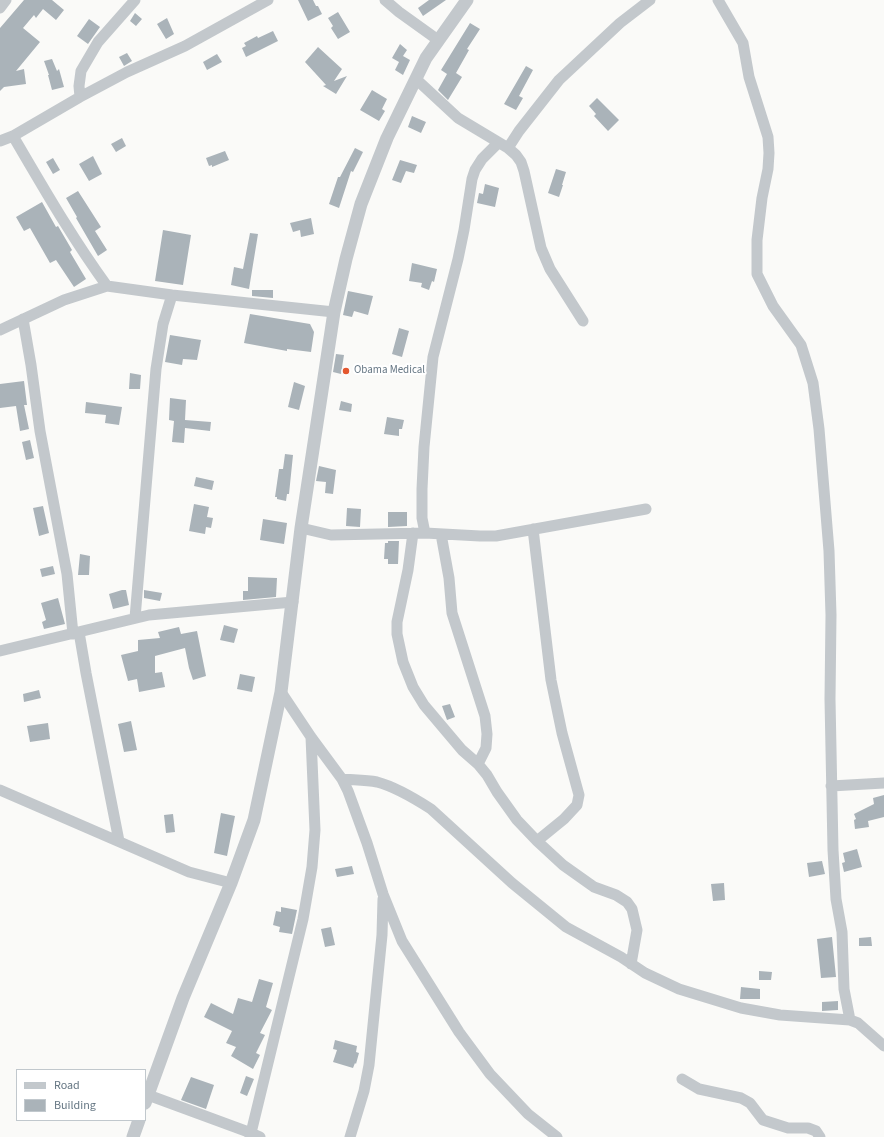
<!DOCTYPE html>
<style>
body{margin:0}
#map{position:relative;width:884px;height:1137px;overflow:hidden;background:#fafaf8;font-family:"Source Sans 3",sans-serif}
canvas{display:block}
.legend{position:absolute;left:16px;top:1069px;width:130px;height:52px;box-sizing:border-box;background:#fff;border:1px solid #c1c8cd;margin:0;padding:5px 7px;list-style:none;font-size:12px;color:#657683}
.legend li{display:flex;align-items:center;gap:8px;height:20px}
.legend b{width:20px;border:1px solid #c1c8cd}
</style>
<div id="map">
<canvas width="884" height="1137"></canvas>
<ul class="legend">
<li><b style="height:5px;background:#c3c8cc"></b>Road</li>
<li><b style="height:11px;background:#aab3b9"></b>Building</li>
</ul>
</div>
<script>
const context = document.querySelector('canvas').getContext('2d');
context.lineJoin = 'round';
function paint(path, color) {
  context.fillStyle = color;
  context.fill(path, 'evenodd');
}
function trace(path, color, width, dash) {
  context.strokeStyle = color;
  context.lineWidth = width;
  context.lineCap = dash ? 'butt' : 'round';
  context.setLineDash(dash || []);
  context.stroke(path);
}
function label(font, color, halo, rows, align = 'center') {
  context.font = font + ' "Source Sans 3",sans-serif';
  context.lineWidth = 4;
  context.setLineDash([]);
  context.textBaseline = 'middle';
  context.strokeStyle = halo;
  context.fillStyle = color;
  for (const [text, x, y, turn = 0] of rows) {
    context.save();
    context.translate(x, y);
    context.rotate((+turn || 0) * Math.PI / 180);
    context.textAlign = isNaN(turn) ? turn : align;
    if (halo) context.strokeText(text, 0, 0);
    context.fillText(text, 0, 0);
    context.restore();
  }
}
const building = new Path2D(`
 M24 0H52L64 10 56 20 43 9 36 18 34 15 23 28 40 42 16 71 24 69 26 84 4 87 0 91V28Z
 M298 0H313L316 6H318L322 14 308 21Z
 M429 0H446L423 16 418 8Z
 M338 12 350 32 338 39 331 28 333 26 328 18Z
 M135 13 142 19 136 26 130 21Z
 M167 18 174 34 166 39 157 24Z
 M89 19 100 27 88 44 77 36Z
 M470 23 480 29 467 49 469 50 456 73 462 77 448 100 438 90 447 74 441 70Z
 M273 31 278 41 246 57 242 48 246 46 244 43 257 36 258 38Z
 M400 44 407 50 403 56 410 60 403 75 395 70 399 62 392 58Z
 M318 47 342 69 334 81 347 76 336 94 323 86 326 85 305 62Z
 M127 53 132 61 124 66 119 57Z
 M217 54 222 62 207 70 203 62Z
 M52 59 57 71 59 69 64 87 52 90 48 75H49L44 61Z
 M526 66 533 70 519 96 523 98 516 110 504 104Z
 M372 90 387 99 382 109 385 111 379 121 360 110Z
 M597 98 619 120 608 131 594 116 596 114 589 106Z
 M412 116 426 122 421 133 408 127Z
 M122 138 126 146 116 152 111 144Z
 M355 148 363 152 353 172 351 171 339 208 329 204 338 177H340Z
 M225 151 229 160 212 167V165L209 166 206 158Z
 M93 156 102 174 89 181 79 164Z
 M53 158 60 170 53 174 46 162Z
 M400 160 417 165 414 173 406 171 401 183 392 180Z
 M556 169 566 172 562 185H563L559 197 548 193Z
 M485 184 499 188 495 207 477 203 479 193 483 194Z
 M78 191 101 227 95 231 107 250 98 256 76 218 77 217 66 198Z
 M42 202 56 227 58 226 72 250 70 252 86 279 74 287 56 260 50 263 30 228 24 231 16 217Z
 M311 218 314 234 301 237 300 230 293 232 290 223Z
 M163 230 191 235 183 285 155 281Z
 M250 233 258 234 249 289 231 285 234 267 243 269Z
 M412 263 437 269 434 282 432 281 429 290 421 287 422 283 409 281Z
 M252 290H273V298L252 296Z
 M348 291 373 296 368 315 354 311 352 317 343 315Z
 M250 314 310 324 314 332 311 352 287 349V351L244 343Z
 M399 328 409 331 402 357 392 354Z
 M170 335 201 340 197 360 183 359 182 365 165 362Z
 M336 354 344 355 341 374 333 372Z
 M130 373 141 375 140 389H129Z
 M24 381 27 405H24L29 429 20 431 16 406 0 408V384Z
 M294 382 305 386 299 410 288 407Z
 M170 398 186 400 185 420 211 422 210 431 185 428 184 443 172 442 174 421 169 420Z
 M341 401 352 404 351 412 339 410Z
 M86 402 122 407 119 425 105 423 106 415 85 413Z
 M387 417 404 420 402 429H399V436L384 434Z
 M30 440 34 458 26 460 22 442Z
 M285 454 293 455 289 494H287L286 501 277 499V497H275L279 469H283Z
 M319 466 336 470 333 494 325 493 326 482 316 481Z
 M196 477 214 481 212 490 194 486Z
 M194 504 209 507 207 517 213 518 211 528 206 527 205 534 189 531Z
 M43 506 49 533 39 536 33 508Z
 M347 508 361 509 360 527 346 526Z
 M388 512H407V526L388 527Z
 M263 519 287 523 284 544 260 540Z
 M388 541H399L398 564H388V559H384L385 543H388Z
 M80 554 90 556 89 575H78Z
 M53 566 55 574 42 577 40 569Z
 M248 577 277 578 276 597 243 600V591H248Z
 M122 590H126L129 605 113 609 109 594Z
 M144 590 162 593 160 601 144 598Z
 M58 598 65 624 44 629 42 622 46 620 41 603Z
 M224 625 238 629 234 643 220 640Z
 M179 627 181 634 197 631 206 676 193 680 189 668 185 648 155 656V673L162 672 165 687 139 692 137 679 128 681 121 655 138 651V640L160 638 158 632Z
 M240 674 255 677 252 692 237 689Z
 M39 690 41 698 24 702 23 694Z
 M450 704 455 717 447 720 442 706Z
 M131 721 137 750 124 752 118 724Z
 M48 723 50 739 30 742 27 726Z
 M884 795V817L868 821 869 827 855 829 854 820 856 819 854 814 874 804 873 798Z
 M221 813 235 816 227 856 214 853Z
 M173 814 175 832 166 833 164 815Z
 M857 849 862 867 844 872 842 863 845 862 843 853Z
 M822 861 825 874 809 877 807 863Z
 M352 866 354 874 337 877 335 869Z
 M724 883 725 900 713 901 711 884Z
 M281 907 297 910 292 934 279 932 280 927 273 925 276 911 281 912Z
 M331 927 335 945 325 947 321 929Z
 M832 937 836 977 821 978 817 939Z
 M871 937 872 946H859V938Z
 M759 971 772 972 771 980H759Z
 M259 979 273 983 266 1007 272 1010 260 1033 265 1035 256 1053 260 1055 253 1069 231 1056 236 1047 226 1043 232 1031 204 1017 211 1003 233 1014 238 998 252 1002Z
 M741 987 760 989V999H740Z
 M838 1001V1010L822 1011V1002Z
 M335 1040 357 1046 356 1052 359 1053 356 1064 355 1063 353 1068 333 1062 337 1050 333 1049Z
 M246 1076 254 1079 247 1096 240 1093Z
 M191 1077 214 1085 206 1109 181 1100Z`);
const minor = new Path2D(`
 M385 0 399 12 438 40
 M718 0 743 43 749 77 768 137 769 153 768 169 762 198 757 240V274L773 306 801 345 813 383 819 429 829 551 831 615 830 699 833 850 836 899 842 932 844 989 850 1020
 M0 8 6 0
 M417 80 458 118 508 148 516 155 521 162 524 171 541 248 550 269 583 321
 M80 97 79 86 81 71 98 42 135 0
 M13 136C43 187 72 238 107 286
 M0 141 13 136 80 97 127 72 185 46 268 0
 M508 148 519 131 559 80 620 23 650 0
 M23 319 31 365 40 431 67 574 73 634
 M0 330 64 300 107 286 172 295 334 312
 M301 528 331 535 425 533 480 536H496L646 509
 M533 529 551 680 562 733 579 795 577 805 564 819 537 841
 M413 533 408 570 397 622V634L403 662 413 687 424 705 451 737 462 750 478 764 487 775 497 792 517 820 537 841 563 865 594 887 616 895 627 902 632 909 637 930 631 964
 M425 533 422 518V489L424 447 433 357 458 259 464 230 472 179 475 170 482 159 498 143
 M441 534 449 578 452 613 485 716 487 734 486 748 478 764
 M135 618 156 369 163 324 172 295
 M79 632 86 673 119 841
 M0 651 149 615 293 602
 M281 692 311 737 342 779 348 791 367 843 383 894 402 941 459 1032 490 1074 528 1114 557 1137
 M342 779C353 780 366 780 377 782 396 787 414 798 431 809L512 883 566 927 621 957 645 973 679 989 741 1008 780 1015 850 1020 858 1023 884 1046
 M831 786 884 783
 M0 790 189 872 231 883
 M682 1079 699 1089 741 1098 750 1103 763 1120 788 1128H808L816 1131 820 1137
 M148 1095 251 1133 260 1137
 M250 1137 303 919 312 867 315 830 311 737
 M350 1137 364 1091 369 1065 382 935 383 899`);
const tertiary = new Path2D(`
 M145 1103 183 998 231 883 254 820 281 692 301 528 334 312 346 259 361 204 387 138 426 58 467 0
 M133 1137 139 1120`);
const markers = [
 [346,371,4,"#e4572e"]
];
const poiNames = [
 ["Obama Medical",354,371]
];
paint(building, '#aab3b9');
trace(minor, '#c3c8cc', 11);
trace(tertiary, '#c3c8cc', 13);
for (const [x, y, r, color] of markers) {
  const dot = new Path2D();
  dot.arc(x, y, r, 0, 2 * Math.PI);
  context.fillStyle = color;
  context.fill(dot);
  trace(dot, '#fff', 1.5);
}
label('11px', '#657683', '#fff', poiNames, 'left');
</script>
